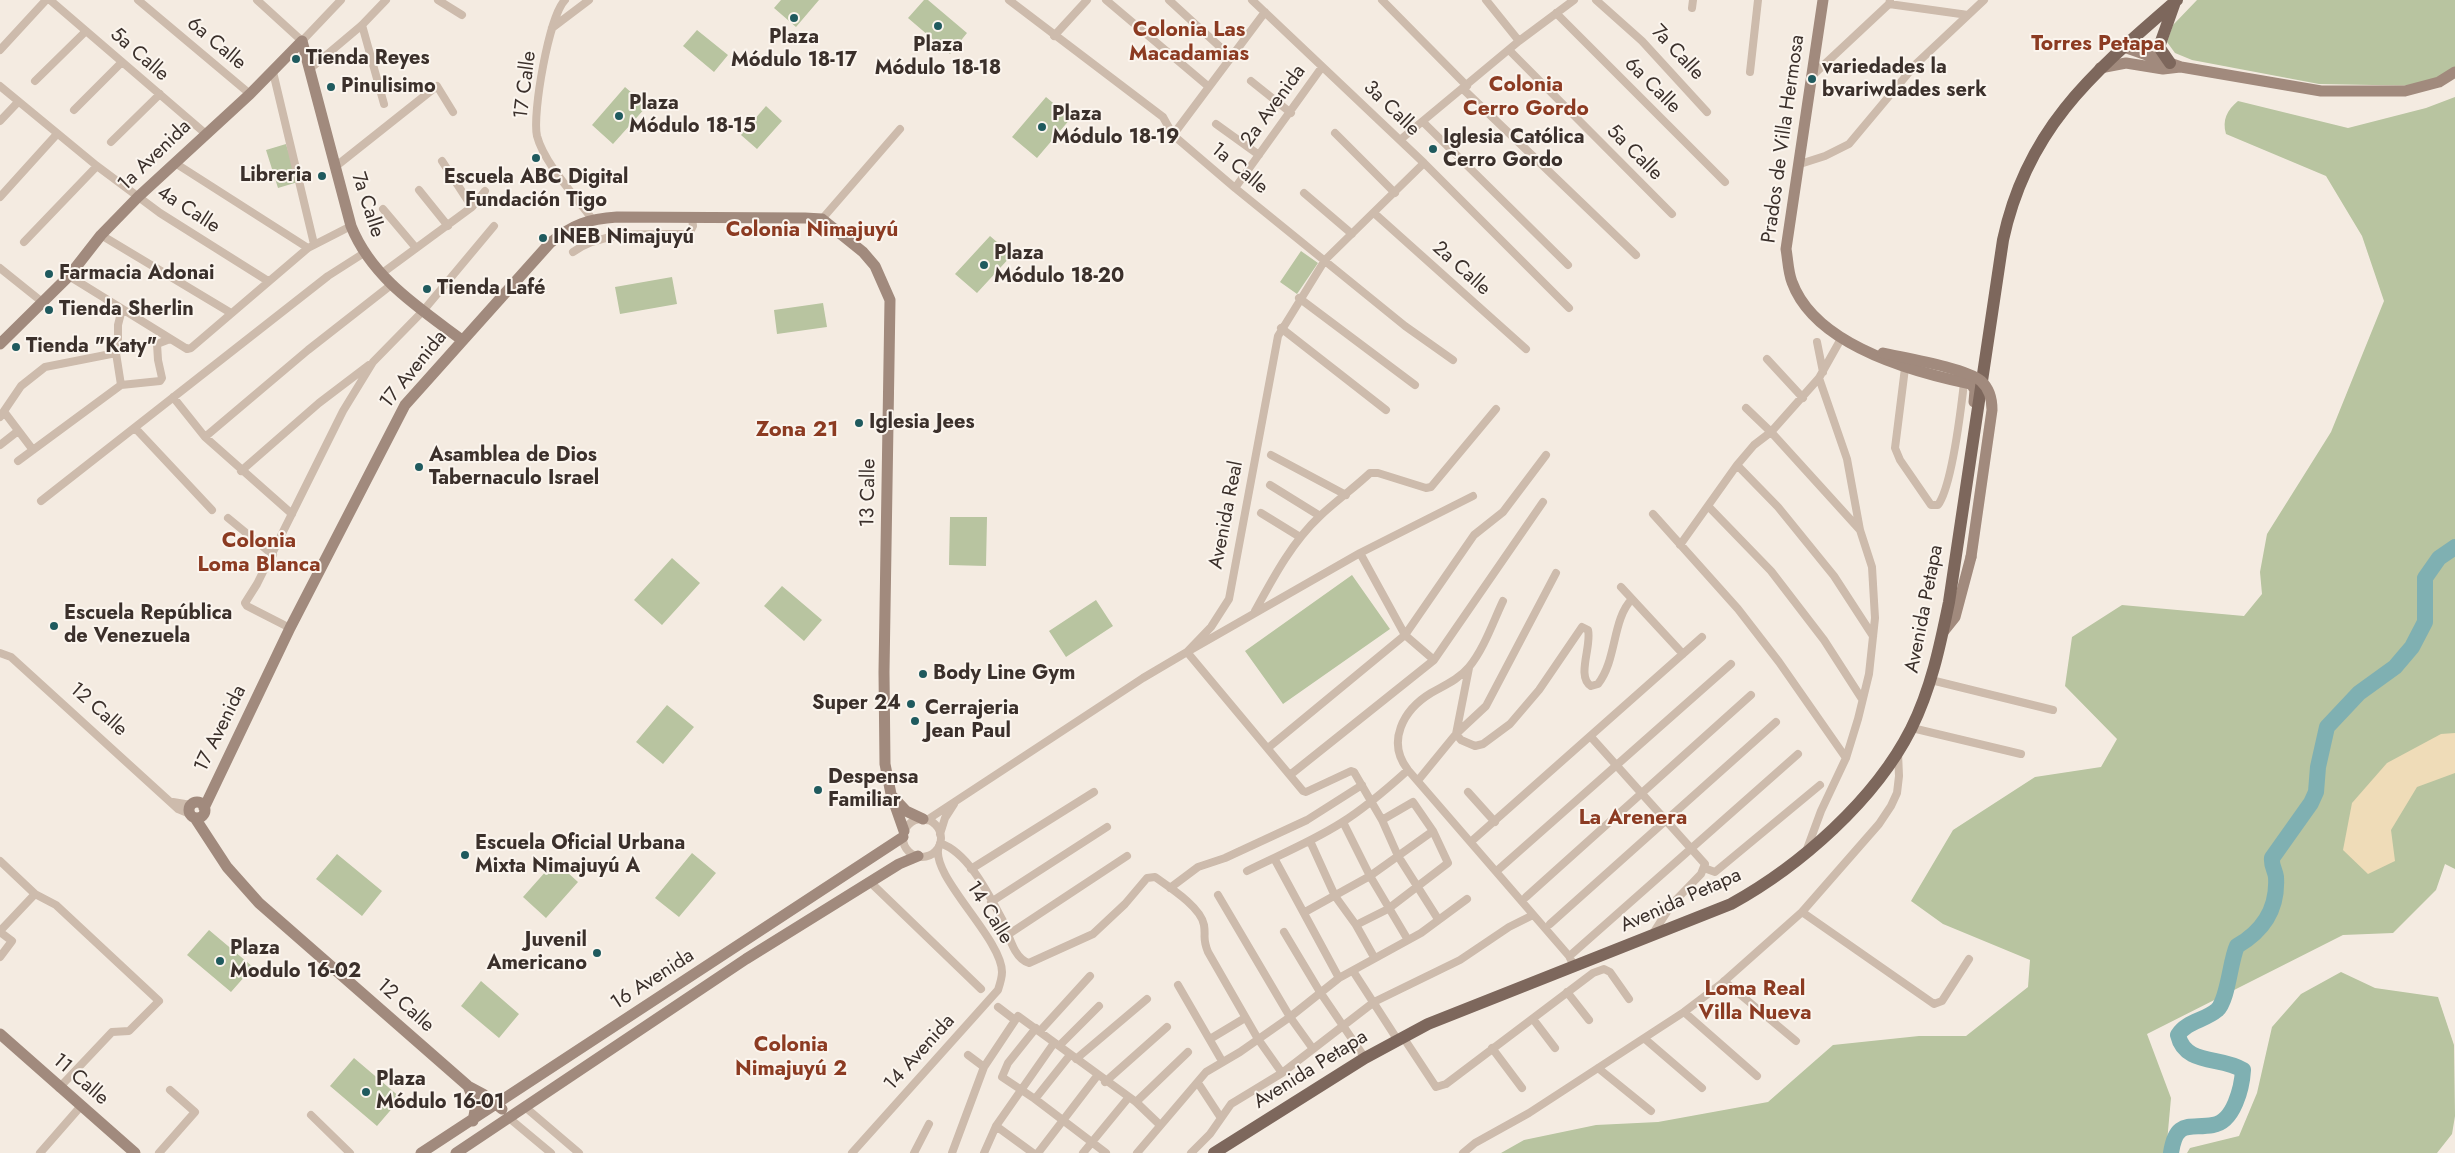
<!DOCTYPE html>
<meta charset="utf-8">
<style>
body{margin:0}
canvas{display:block;background:#f4ebe1}
</style>
<canvas width="2455" height="1153"></canvas>
<script>
const context = document.querySelector('canvas').getContext('2d');
context.lineJoin = 'round';
function paint(path, color) {
  context.fillStyle = color;
  context.fill(path, 'evenodd');
}
function trace(path, color, width, dash) {
  context.strokeStyle = color;
  context.lineWidth = width;
  context.lineCap = dash ? 'butt' : 'round';
  context.setLineDash(dash || []);
  context.stroke(path);
}
function label(font, color, halo, rows, align = 'center') {
  context.font = font + ' Jost,sans-serif';
  context.lineWidth = 4;
  context.setLineDash([]);
  context.textBaseline = 'middle';
  context.strokeStyle = halo;
  context.fillStyle = color;
  for (const [text, x, y, turn = 0] of rows) {
    context.save();
    context.translate(x, y);
    context.rotate((+turn || 0) * Math.PI / 180);
    context.textAlign = isNaN(turn) ? turn : align;
    if (halo) context.strokeText(text, 0, 0);
    context.fillText(text, 0, 0);
    context.restore();
  }
}
const green = new Path2D(`
 M781 0H819L796 27 774 8Z
 M924 0H928L967 33 950 54 908 18Z
 M2197 0H2455V72L2427 86 2319 84 2192 60 2175 53 2167 42 2173 25Z
 M697 30 728 55 714 72 683 46Z
 M625 87 647 106 613 144 592 125Z
 M1046 97 1071 118 1037 158 1012 137Z
 M2455 97V869L2445 864 2436 890 2393 933 2343 935 2147 1034 2171 1098 2166 1153H1501L1524 1140 1596 1125 1658 1122 1768 1102 1833 1045 1919 1036H1966L2028 987 2030 960 1943 924 1911 901 1953 830 2035 777 2101 767 2117 739 2065 686 2072 637 2122 605 2244 616 2262 594 2260 572 2267 534 2331 432 2384 301 2362 236 2326 176 2226 134C2222 120 2227 110 2238 101L2348 128 2426 108Z
 M766 106 782 121 757 149 741 135Z
 M286 144 298 182 278 188 266 150Z
 M990 236 1012 255 977 293 955 274Z
 M1301 251 1318 263 1297 294 1280 282Z
 M672 277 677 304 620 314 615 287Z
 M823 303 827 327 777 334 774 310Z
 M950 517H987L986 566 949 565Z
 M672 558 700 583 662 625 634 600Z
 M1352 575 1390 629 1283 704 1245 651Z
 M782 586 822 620 804 641 764 606Z
 M1096 600 1113 626 1066 657 1049 631Z
 M667 705 694 727 663 764 636 742Z
 M692 853 716 873 679 917 655 898Z
 M337 854 382 891 362 916 316 879Z
 M555 861 578 882 546 918 523 897Z
 M209 930 253 967 231 992 187 955Z
 M2341 972 2375 988 2438 997 2454 1045 2455 1116 2452 1134 2437 1153H2187L2190 1148 2239 1136 2257 1093 2272 1027 2301 994Z
 M481 981 519 1014 499 1038 461 1006Z
 M354 1058 401 1098 377 1126 330 1086Z`);
const sand = new Path2D(`
 M2455 733V773L2417 787 2391 830 2395 861 2368 874 2343 850 2352 803 2387 763 2441 734Z`);
const river = new Path2D(`
 M2171 1153C2176 1119 2189 1129 2213 1125 2234 1122 2242 1087 2243 1070 2222 1056 2185 1066 2178 1035 2187 1021 2204 1021 2217 1010 2228 1000 2230 961 2237 946 2263 931 2278 909 2276 877 2275 870 2271 865 2272 858L2311 803 2316 792 2318 767 2327 727 2359 693 2395 667 2412 647 2425 622V578L2439 558 2455 547`);
const street = new Path2D(`
 M50 0 206 134
 M138 0 250 94
 M257 0 302 41 341 0
 M438 0 462 15
 M565 0C549 16 532 114 537 136 544 163 575 196 592 219
 M1009 0 1163 117 1173 135 1235 188 1405 326 1453 360
 M1106 0 1209 87
 M1169 0 1231 57
 M1252 0 1424 163 1569 308
 M1382 0 1467 86
 M1486 0 1519 41
 M1596 0 1642 41 1707 112
 M1889 4 1968 15
 M1692 8 1693 0
 M1556 13 1725 182
 M362 25 384 104
 M552 28 589 0
 M1054 36 1087 0
 M0 50 46 0
 M1509 50 1672 214
 M311 68 362 25 386 0
 M273 72 314 244
 M1750 72 1758 0
 M1812 76 1889 4 1890 0
 M35 81 86 31
 M1251 81 1291 113
 M0 86 97 166 160 213 268 281
 M1463 89 1636 255
 M74 110 122 62
 M0 121 18 102
 M1423 122 1568 265
 M1216 124 1259 155
 M1335 133 1395 193
 M1173 135 1265 12
 M1400 140 1519 41 1574 0
 M111 142 160 94
 M442 161 472 207
 M175 163 308 248
 M1800 164 1825 156 1849 144 1916 64 1984 0
 M335 167 437 86 453 112
 M1235 188 1322 67
 M419 190 448 226
 M1304 193 1352 234
 M0 197 57 134
 M383 209 416 248
 M1374 213 1526 349
 M822 219 900 129
 M101 235 231 313
 M24 242 97 166
 M573 252C604 229 652 235 689 234L693 226 692 218
 M0 268 41 301
 M381 274 472 207 485 191
 M69 276 187 349 191 348 308 248 351 226
 M1299 298 1415 385
 M1281 328 1386 410
 M1817 342 1823 372
 M1767 359 1803 398
 M1905 368 1895 448 1900 460 1931 505H1938C1952 486 1961 409 1964 383
 M121 385 160 381 162 378 158 360 157 344 170 339
 M173 397 205 437 292 514
 M1746 408 1771 432 1860 530
 M5 413 33 450
 M0 417 21 386 45 367 116 353 118 351V325L122 309
 M136 429 212 510
 M205 437 308 350 391 285
 M0 445 18 431
 M1271 455 1346 495
 M18 461 121 385 116 353
 M1737 465 1778 507 1834 576 1873 636
 M241 471 319 403 369 365
 M1270 485 1320 516
 M41 501 328 276 364 253
 M1708 506 1771 571 1824 640 1862 699
 M1261 513 1300 537
 M1653 514 1738 609 1779 662 1846 758
 M228 518 273 555
 M1680 545 1737 465 1754 445 1771 432 1819 378 1842 337
 M1360 553 1405 635 1434 660
 M1621 587 1683 654
 M1503 601C1493 622 1484 649 1469 667 1459 679 1445 685 1431 693 1403 710 1386 742 1408 770L1569 956 1574 966
 M1255 611C1273 578 1292 542 1320 516 1336 501 1354 488 1370 473H1378L1426 488 1431 487 1496 409
 M290 628 247 606 245 603 257 584 343 411 373 362 423 311 494 226
 M0 653 11 657 178 809 190 814
 M1469 668 1456 734 1461 740 1475 746 1483 744 1510 724 1539 690 1582 627 1588 630C1592 646 1576 677 1591 686L1598 684C1617 660 1612 619 1632 599
 M1931 680 2053 710
 M1912 728 2021 754
 M1591 737 1705 864 1701 874 1672 904 1652 935
 M1268 748 1405 635 1474 535 1503 512 1546 455
 M1290 775 1434 660 1543 502
 M1420 778 1456 734 1486 706 1556 573
 M1468 792 1495 822
 M173 802 191 805
 M903 838a19 19 0 1 1 38 0a19 19 0 1 1-38 0Z
 M927 820 1143 678 1187 652 1211 627 1229 599 1278 336 1325 260 1424 163
 M1343 822 1370 876 1408 940
 M940 834 945 818 954 804
 M1474 839 1702 637
 M1310 841 1335 896 1356 925 1374 957
 M940 843C969 853 989 895 1003 921 1009 934 1013 958 1029 963L1093 934 1125 904 1147 878 1155 877C1169 887 1201 907 1204 925 1206 938 1202 937 1208 952L1258 1039 1282 1073
 M1807 849 1821 811 1846 758 1858 719 1869 674 1875 618 1872 567 1860 530 1847 459 1819 378
 M1274 858 1339 978
 M0 861 35 894 56 905 159 1001 129 1031 112 1032 59 1088
 M1704 868 1715 872 1820 785
 M971 869 1094 792
 M1499 869 1731 664
 M1247 871C1279 855 1311 842 1341 823 1365 808 1387 789 1408 770
 M870 882 981 989
 M1170 888 1198 867 1225 858 1307 820 1362 785
 M1218 895 1290 1017 1313 1049
 M1526 897 1751 695
 M991 902 1107 827
 M1305 912 1370 876 1433 831
 M1802 912 1934 1004 1942 1001 1969 959
 M1438 919 1398 856 1382 820 1354 772 1351 771 1306 792 1303 791 1187 652 1360 553 1473 496
 M1550 924 1776 722
 M1356 925 1388 909 1448 863 1433 831 1413 802 1382 820
 M0 931 35 894
 M0 932 12 941 0 957
 M1284 932 1320 992 1365 1058
 M1009 934 1127 856
 M1573 953 1798 754
 M1353 971 1397 1039
 M1724 981 1796 1041
 M1178 985 1222 1061
 M1567 992 1589 1020
 M998 1007 1015 1020
 M1684 1012 1757 1076
 M1533 1019 1555 1048
 M1036 1028 1008 1063 1002 1077 1035 1099 1106 1153
 M1040 1031 1090 976
 M1403 1037 1436 1087 1446 1084 1593 973 1604 969 1610 972 1629 999
 M1210 1039 1245 1018
 M1645 1039 1702 1088
 M1059 1046 1099 1006
 M1492 1048 1522 1088
 M968 1055 984 1067
 M1076 1059 1147 999
 M1598 1068 1651 1111
 M1105 1082 1167 1027
 M1198 1083 1221 1118
 M1035 1099 1070 1055
 M1136 1102 1188 1052
 M525 1107 579 1153
 M311 1115 350 1153
 M509 1118 551 1153
 M996 1126 1033 1153
 M40 1153 81 1106
 M159 1153 195 1112 170 1090
 M852 1153 998 990C1000 984 1002 978 1002 972 1002 938 928 874 939 846
 M914 1153 929 1124
 M952 1153 984 1067 1018 1016 1136 1102 1160 1125
 M984 1153 996 1126 1054 1043
 M1038 1153 1097 1076
 M1083 1153 1129 1097
 M1137 1153 1206 1072 1240 1052 1290 1017 1339 978 1421 933 1467 899
 M1191 1153 1210 1134 1231 1104 1282 1073 1374 1002 1460 960 1509 927 1533 915
 M1463 1153 1475 1143 1529 1113 1684 1012 1721 984 1802 912 1879 824 1891 806 1897 793 1899 776 1898 753`);
const secondary = new Path2D(`
 M1823 0 1786 249C1788 260 1788 272 1792 282 1815 345 1913 372 1971 384L1975 390 1974 402
 M2124 47 2181 67 2321 91H2405L2439 82 2455 72
 M2100 68 2126 63 2163 69 2180 67
 M0 344 69 276 101 235 138 197 250 94 302 41 351 226C372 278 418 307 462 340
 M1943 632 1955 617 1971 557
 M893 797 906 811 923 819
 M189 810a8 8 0 1 1 16 0a8 8 0 1 1-16 0Z
 M204 808 290 628 405 405 550 243C573 224 589 219 617 217L805 218 822 219 863 252 875 266 890 300 884 672 885 764 891 794 904 831
 M195 818 227 867 259 903 468 1086 483 1094 502 1109
 M0 1034 135 1153
 M468 1086 476 1105 473 1121
 M421 1153 903 837
 M456 1153 746 959 899 864 918 856`);
const primary = new Path2D(`
 M2170 63 2159 47 2175 2
 M1214 1153 1365 1058 1428 1024 1731 904C1800 866 1875 800 1911 729 1931 689 1940 646 1949 602L2003 240C2027 127 2094 72 2177 0`);
const secondaryBridge = new Path2D(`
 M1883 353C1905 358 1966 368 1981 381 1990 389 1992 400 1992 410L1971 557`);
const markers = [
 [794,18,5,"#1f5a5e"],
 [938,26,5,"#1f5a5e"],
 [296,59,5,"#1f5a5e"],
 [1812,79,5,"#1f5a5e"],
 [331,87,5,"#1f5a5e"],
 [619,116,5,"#1f5a5e"],
 [1042,127,5,"#1f5a5e"],
 [1433,149,5,"#1f5a5e"],
 [536,158,5,"#1f5a5e"],
 [322,176,5,"#1f5a5e"],
 [543,238,5,"#1f5a5e"],
 [984,265,5,"#1f5a5e"],
 [49,274,5,"#1f5a5e"],
 [427,289,5,"#1f5a5e"],
 [49,310,5,"#1f5a5e"],
 [16,347,5,"#1f5a5e"],
 [859,423,5,"#1f5a5e"],
 [419,467,5,"#1f5a5e"],
 [54,626,5,"#1f5a5e"],
 [923,674,5,"#1f5a5e"],
 [911,704,5,"#1f5a5e"],
 [915,721,5,"#1f5a5e"],
 [818,790,5,"#1f5a5e"],
 [465,855,5,"#1f5a5e"],
 [597,953,5,"#1f5a5e"],
 [220,961,5,"#1f5a5e"],
 [366,1092,5,"#1f5a5e"]
];
const poiNames = [
 ["Plaza",794,38,"center"],
 ["Módulo 18-17",794,61,"center"],
 ["Plaza",938,46,"center"],
 ["Módulo 18-18",938,69,"center"],
 ["Tienda Reyes",306,59],
 ["variedades la",1822,68],
 ["bvariwdades serk",1822,91],
 ["Pinulisimo",341,87],
 ["Plaza",629,104],
 ["Módulo 18-15",629,127],
 ["Plaza",1052,115],
 ["Módulo 18-19",1052,138],
 ["Iglesia Católica",1443,138],
 ["Cerro Gordo",1443,161],
 ["Libreria",312,176,"right"],
 ["Escuela ABC Digital",536,178,"center"],
 ["Fundación Tigo",536,201,"center"],
 ["INEB Nimajuyú",553,238],
 ["Plaza",994,254],
 ["Módulo 18-20",994,277],
 ["Farmacia Adonai",59,274],
 ["Tienda Lafé",437,289],
 ["Tienda Sherlin",59,310],
 ["Tienda \"Katy\"",26,347],
 ["Iglesia Jees",869,423],
 ["Asamblea de Dios",429,456],
 ["Tabernaculo Israel",429,479],
 ["Escuela República",64,614],
 ["de Venezuela",64,637],
 ["Body Line Gym",933,674],
 ["Super 24",901,704,"right"],
 ["Cerrajeria",925,709],
 ["Jean Paul",925,732],
 ["Despensa",828,778],
 ["Familiar",828,801],
 ["Escuela Oficial Urbana",475,844],
 ["Mixta Nimajuyú A",475,867],
 ["Juvenil",587,941,"right"],
 ["Americano",587,964,"right"],
 ["Plaza",230,949],
 ["Modulo 16-02",230,972],
 ["Plaza",376,1080],
 ["Módulo 16-01",376,1103]
];
const streetNames = [
 ["6a Calle",216,44,40],
 ["7a Calle",1677,53,47],
 ["5a Calle",139,55,41],
 ["17 Calle",526,85,-83],
 ["6a Calle",1652,86,45],
 ["2a Avenida",1274,106,-54],
 ["3a Calle",1391,109,44],
 ["Prados de Villa Hermosa",1784,139,-82],
 ["5a Calle",1634,153,45],
 ["1a Avenida",155,156,-44],
 ["1a Calle",1239,169,40],
 ["7a Calle",367,205,72],
 ["4a Calle",188,210,33],
 ["2a Calle",1461,269,42],
 ["17 Avenida",414,370,-51],
 ["13 Calle",869,493,-89],
 ["Avenida Real",1227,515,-79],
 ["Avenida Petapa",1925,609,-79],
 ["12 Calle",98,710,42],
 ["17 Avenida",221,729,-64],
 ["Avenida Petapa",1681,901,-24],
 ["14 Calle",989,913,58],
 ["16 Avenida",653,980,-33],
 ["12 Calle",405,1006,42],
 ["14 Avenida",920,1053,-48],
 ["Avenida Petapa",1311,1070,-32],
 ["11 Calle",80,1080,41]
];
const neighbourhoodNames = [
 ["Colonia Las",1189,31],
 ["Macadamias",1189,55],
 ["Torres Petapa",2098,45],
 ["Colonia",1526,86],
 ["Cerro Gordo",1526,110],
 ["Colonia Nimajuyú",812,231],
 ["Colonia",259,542],
 ["Loma Blanca",259,566],
 ["La Arenera",1633,819],
 ["Loma Real",1755,990],
 ["Villa Nueva",1755,1014],
 ["Colonia",791,1046],
 ["Nimajuyú 2",791,1070]
];
const quarterNames = [
 ["Zona 21",797,431]
];
paint(green, '#b8c4a0');
paint(sand, '#efdcb8');
trace(river, '#7fb0b2', 16);
trace(street, '#cdbbac', 8);
trace(secondary, '#a18a7d', 11);
trace(primary, '#7d675c', 12);
trace(secondaryBridge, '#a18a7d', 11);
for (const [x, y, r, color] of markers) {
  const dot = new Path2D();
  dot.arc(x, y, r, 0, 2 * Math.PI);
  context.fillStyle = color;
  context.fill(dot);
  trace(dot, '#fbf5ee', 2);
}
label('bold 20px', '#3b302b', '#fbf5ee', poiNames, 'left');
label('20px', '#3b302b', '#fbf5ee', streetNames);
label('bold 21px', '#8c3b22', '#fbf5ee', neighbourhoodNames);
label('bold 22px', '#8c3b22', '#fbf5ee', quarterNames);
</script>
